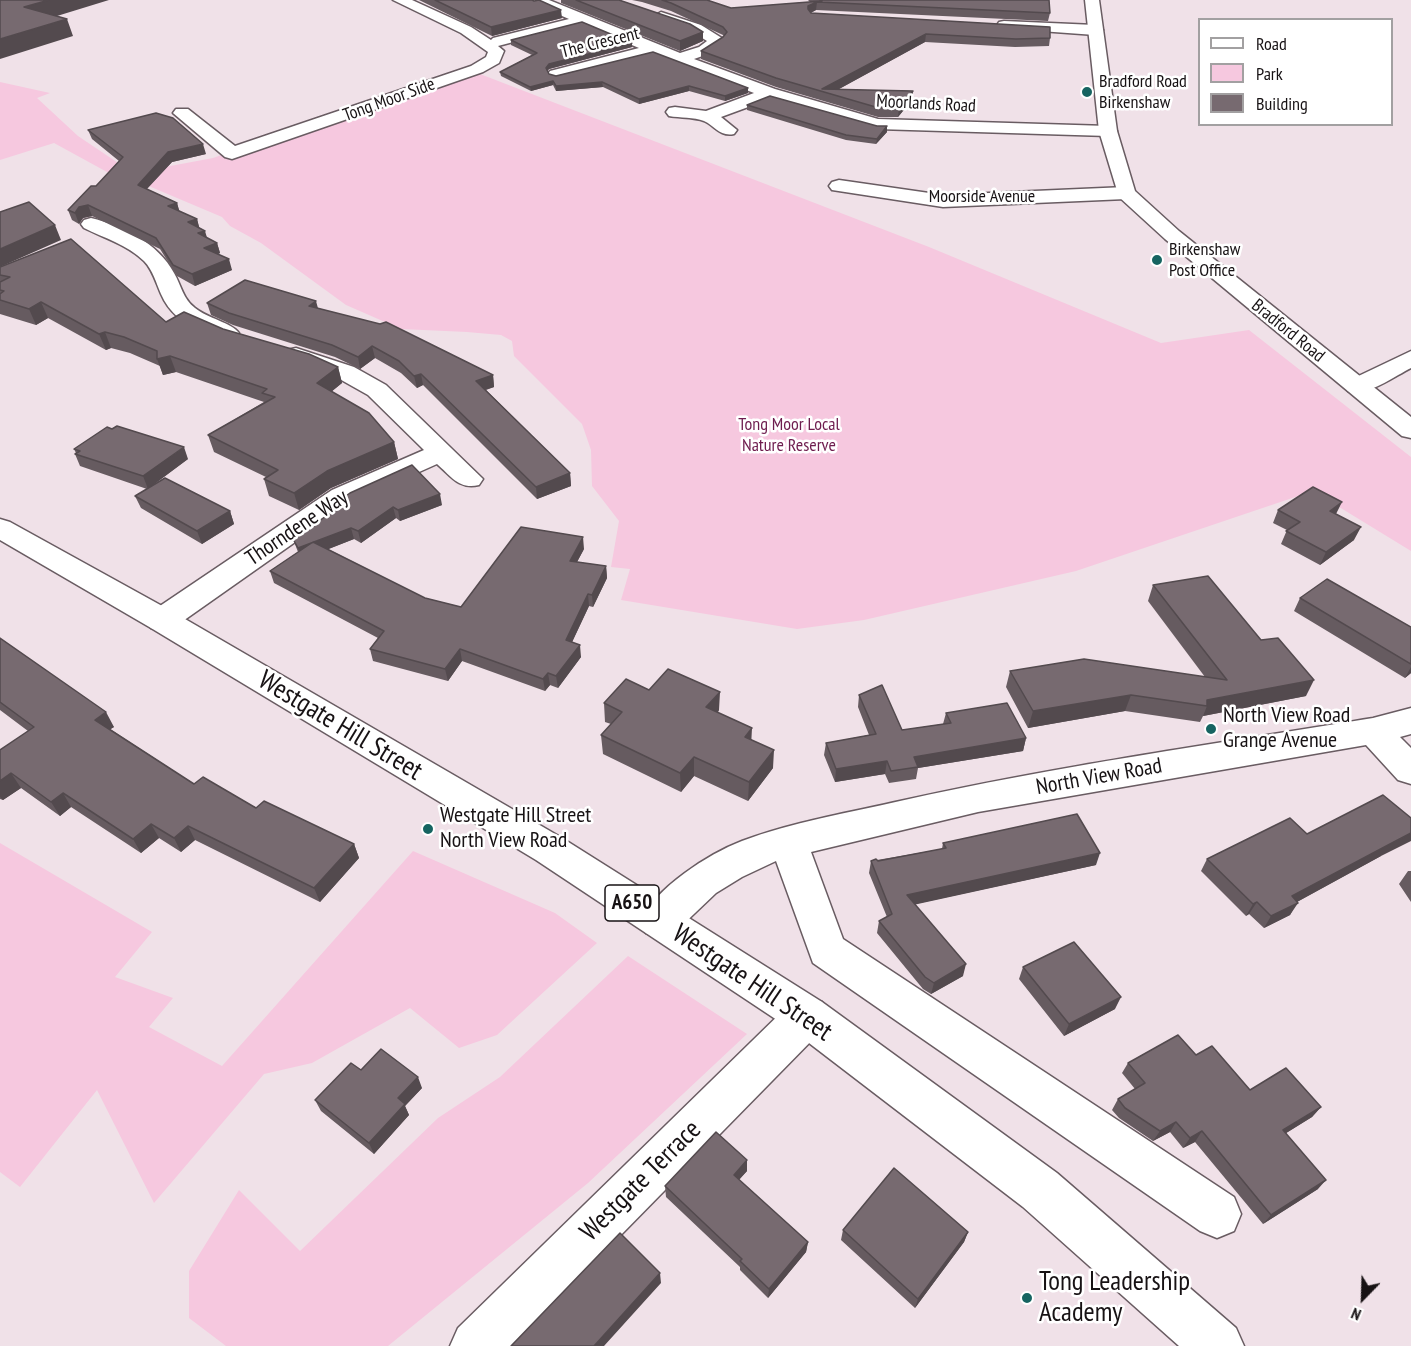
<!DOCTYPE html>
<style>
body{margin:0}
#map{position:relative;width:1411px;height:1346px;overflow:hidden;background:#f0e1e8;font-family:"PT Sans Narrow",sans-serif}
canvas{display:block}
.legend{position:absolute;left:1198px;top:18px;width:195px;height:108px;box-sizing:border-box;background:#fff;border:2px solid #a2a0a1;margin:0;padding:8px 10px;list-style:none;font-size:18px;color:#171214}
.legend li{display:flex;align-items:center;gap:12px;height:30px}
.legend b{width:30px;border:2px solid #a2a0a1}
.north{position:absolute;left:1333px;top:1268px;width:60px;height:60px;-webkit-text-stroke:4px #fff;paint-order:stroke;rotate:203deg;font-size:16px;font-weight:700;line-height:24px;text-align:center;color:#171214}
.north::after{content:'';display:block;margin:auto;width:21px;height:27px;background:#171214;clip-path:polygon(50% 0,100% 100%,50% 72%,0 100%)}
</style>
<div id="map">
<canvas width="1411" height="1346"></canvas>
<ul class="legend">
<li><b style="height:8px;background:#fff"></b>Road</li>
<li><b style="height:16px;background:#f6c8df"></b>Park</li>
<li><b style="height:16px;background:#776a70"></b>Building</li>
</ul>
<div class="north">N</div>
</div>
<script>
const context = document.querySelector('canvas').getContext('2d');
context.lineJoin = 'round';
function paint(path, color) {
  context.fillStyle = color;
  context.fill(path, 'evenodd');
}
function trace(path, color, width, dash) {
  context.strokeStyle = color;
  context.lineWidth = width;
  context.lineCap = dash ? 'butt' : 'round';
  context.setLineDash(dash || []);
  context.stroke(path);
}
function label(font, color, halo, rows, align = 'center') {
  context.font = font + ' "PT Sans Narrow",sans-serif';
  context.lineWidth = 5;
  context.setLineDash([]);
  context.textBaseline = 'middle';
  context.strokeStyle = halo;
  context.fillStyle = color;
  for (const [text, x, y, turn = 0] of rows) {
    context.save();
    context.translate(x, y);
    context.rotate((+turn || 0) * Math.PI / 180);
    context.textAlign = isNaN(turn) ? turn : align;
    if (halo) context.strokeText(text, 0, 0);
    context.fillText(text, 0, 0);
    context.restore();
  }
}
const green = new Path2D(`
 M480 74 929 247 1161 343 1249 330 1411 457V551L1313 491 1076 571 864 620 797 629 621 600 630 569 611 567 619 521 592 486 591 450 582 424 514 356 512 341 501 335 467 332 401 329 346 305 261 243 230 226 222 217 125 176 118 178 54 143 0 160V82L50 93 37 98 78 136 133 173 213 158 430 81 442 86Z
 M0 843 152 932 115 977 173 998 149 1027 222 1066 413 851 555 913 597 943 497 1035 459 1048 410 1008 312 1063 264 1074 154 1203 97 1090 20 1187 0 1172Z
 M628 956 747 1034 588 1183 388 1346H226L189 1318V1271L239 1190 300 1251 438 1118 500 1077Z`);
const minor = new Path2D(`
 M393 0H412L471 27 491 40 493 38 569 19 532 3 530 0H549L680 53 699 47 707 41 691 31 656 19 654 16 661 12 701 25 725 40 711 53 694 59 775 89 878 119 1108 126 1114 127 1117 131 1114 135 1108 136 877 129 770 99 721 117 737 130 734 134C720 137 715 126 704 121 694 117 680 118 669 116L666 112 669 108 675 107 706 111 754 93 653 54 556 79 550 77 548 74 550 71 639 48 582 24 498 46 504 51 499 63 483 72 232 159 225 157 173 113 176 109H188L235 146 471 66 486 57 488 52 461 33Z
 M1004 21 1095 25 1103 30 1095 35 999 28 997 25 999 22Z
 M839 180 943 195 1126 187 1133 189 1136 193 1133 197 1126 199 943 207 832 190 829 186 832 182Z
 M91 218C123 226 158 243 174 273 181 285 183 299 195 308 207 318 232 323 239 333L235 338C224 341 215 337 204 333 185 325 169 313 161 294 156 283 153 270 144 261 128 245 104 238 84 228L81 224 84 220Z
 M296 348 354 367 386 385 483 479 479 485C459 490 451 476 437 464L352 502 173 628 162 631 151 628 146 620 151 612 332 490 424 450 368 395 336 377 287 360 284 355 287 350Z
 M1411 351V368C1393 377 1369 396 1348 391L1345 386 1348 381Z
 M1411 708V734L1400 737 1411 748V784L1398 780 1366 745 978 812 811 852 843 939 1234 1197 1241 1214 1234 1231 1217 1238 1200 1231 813 963 776 861 742 877 716 893 674 933 660 938 646 933 640 921C656 888 708 854 742 841 792 822 847 813 900 801 1056 766 1215 744 1373 718Z
 M807 997 822 1002 828 1016 822 1030 512 1346H450L458 1328 792 1002Z`);
const major = new Path2D(`
 M1085 0H1099L1117 131 1135 191 1179 231 1411 417V438L1402 436 1165 239 1119 197 1099 131Z`);
const highway = new Path2D(`
 M0 519 10 522 173 612 562 838 822 1002 1057 1173 1236 1328 1244 1346H1179L1023 1207 792 1030 536 860 151 628 0 540Z`);
const wall = new Path2D(`
 M419 0H532L562 18 492 36Z
 M561 0H619L703 41 680 51 561 3Z
 M632 0H707L731 8 810 2 808 0H1049L1050 13 1048 21 816 10 811 13 1050 38 1049 46 1015 47 925 42 837 90 913 91 912 100 898 117H878L776 87 701 59V51L723 37 724 36 723 35 671 11 642 2Z
 M511 40 632 47 549 69 547 71 549 74 556 76 653 52 748 93 725 101 689 91 639 104 603 87 556 91 553 85 531 91 501 76 500 72 532 55 511 45Z
 M747 105 877 126H887V132L876 144 846 140 747 110Z
 M88 130 206 154 172 162 147 189 177 203 179 211 197 219 199 228 207 238 217 243 220 253 218 254 232 270 195 286 177 276 160 249 92 216 83 218 79 224 72 220 68 210 96 186 119 161 92 139Z
 M0 267 166 322 223 329 338 367 342 383 331 392 394 442 398 459 331 488 299 510 269 496 264 479 266 477 214 452 208 435 264 402 176 372 163 375 160 366 130 353 111 348 106 350 48 318 36 325 0 314Z
 M207 303 318 308 493 375 494 387 486 390 570 473 571 486 537 499 423 385 417 388 401 373 375 358 360 369 335 357 233 325 211 315Z
 M74 449 188 459 151 486 230 511 234 524 202 544 141 508 135 496 147 489 80 466 75 454 76 453Z
 M350 493 442 505 400 521 396 518 361 543 354 539 328 549 425 598 461 607 584 549 577 562 606 566 607 578 593 607 589 606 572 642 581 657 558 688 550 685 545 691 462 661 448 681 373 661 370 649 378 638 274 583 270 571 298 552 293 539 325 517 323 512Z
 M1278 510 1336 514 1354 540 1320 565 1281 544 1287 530 1273 523Z
 M1153 585 1306 696 1203 716 1200 722 1125 711 1028 728 1006 687 1010 671 1205 677 1148 601Z
 M1300 598 1411 627V673L1405 678 1294 611Z
 M0 638 114 727 110 729 194 784 354 844 359 858 320 902 195 840 181 852 159 838 141 853 71 807 60 816 21 788 3 800 0 799V750L28 731 0 710Z
 M649 690 719 710 718 712 752 740 773 768 748 801 694 776 681 792 603 754 601 735 611 724 605 722 604 703Z
 M859 695 902 730 943 724 946 713 1026 738 1023 751 918 768 916 779 889 783 885 774 835 782 824 755 826 743 869 735 858 707Z
 M1307 834 1381 856 1297 902 1290 915 1264 928 1249 914 1246 916 1201 871 1207 859Z
 M943 843 1096 865 915 904 963 976 931 994 923 989 877 933 879 921 887 917 869 873 871 861 942 849Z
 M1408 871H1411V902L1399 884Z
 M1023 967 1115 1009 1064 1036 1019 979Z
 M1196 1055 1250 1090 1321 1107 1312 1117 1286 1133 1318 1189 1263 1224 1195 1142 1183 1148 1170 1132 1153 1141 1119 1118 1112 1110 1118 1099 1135 1089 1122 1073 1128 1063Z
 M361 1070 422 1088 405 1106 409 1115 374 1154 321 1111 315 1100Z
 M747 1160V1171L739 1180 808 1242 806 1252 768 1298 740 1270V1267L666 1197 665 1186Z
 M843 1230 968 1232 964 1242 915 1308 841 1240Z`);
const shadedWall = new Path2D(`
 M49 0H109L31 24 24 7Z
 M817 2 816 10 808 14 807 17 808 6Z
 M561 10 562 18 492 36 491 27Z
 M67 19 73 36 0 59V39Z
 M703 32V41L680 51V41Z
 M926 34 925 42 830 94 822 89Z
 M632 43V47L549 69 546 73V68L549 64Z
 M553 81V85L531 91 530 87Z
 M602 82 603 87 556 91V86Z
 M689 86V91L639 104V99Z
 M748 88V93L725 101V96Z
 M913 91 912 100 898 117 899 108Z
 M887 126V132L876 144 877 139Z
 M203 144 206 154 172 162 141 195 138 185 168 152Z
 M177 203 180 213 168 206Z
 M88 205 92 216 83 218 79 224 75 213 79 207Z
 M197 219 200 230 188 222Z
 M55 225 61 240 0 267V249Z
 M205 231 208 241 198 233Z
 M217 243 220 253 208 259 204 248Z
 M229 259 232 270 195 286 192 274Z
 M316 301 319 312 309 306Z
 M41 302 48 318 36 325 29 309Z
 M105 332 111 348 106 350 99 334Z
 M372 346 375 358 360 369 358 357Z
 M170 356 176 372 163 375 157 359Z
 M338 367 342 383 321 400 317 383Z
 M421 374 423 385 417 388 414 376Z
 M493 375 494 387 478 392 476 381Z
 M394 442 398 459 331 488 299 510 294 493 327 471Z
 M184 447 188 459 148 489 143 476Z
 M570 473 571 486 537 499 536 487Z
 M440 494 442 505 400 521 398 510Z
 M1342 502 1336 514 1330 511Z
 M393 507 396 518 361 543 358 531Z
 M230 511 234 524 202 544 197 531Z
 M1361 527 1354 540 1320 565 1326 552Z
 M351 528 354 539 301 560 298 548Z
 M583 537 584 549 571 573 570 561Z
 M606 566 607 578 593 607 592 595Z
 M588 594 589 606 567 653 566 640Z
 M580 645 581 657 558 688 556 676Z
 M460 649 462 661 448 681 445 669Z
 M1411 667V673L1405 678Z
 M548 673 550 685 545 691 543 679Z
 M1314 680 1306 696 1203 716 1207 706V700Z
 M720 692 719 710 706 726V707Z
 M1131 695 1125 711 1028 728 1033 711Z
 M106 712 114 727 103 734 95 720Z
 M752 728 751 747 745 737Z
 M1026 738 1023 751 918 768V767L914 757Z
 M774 750 773 768 748 801 749 782Z
 M694 757V776L681 792 680 773Z
 M887 761 885 774 835 782 836 769Z
 M11 773 21 788 3 800 0 797V781Z
 M63 793 71 807 60 816 51 802Z
 M151 824 159 838 141 853 133 839Z
 M188 826 195 840 181 852 174 838Z
 M1411 833V841L1381 856 1284 909 1292 896 1390 844Z
 M354 844 359 858 320 902 314 888Z
 M1100 853 1096 865 904 907 907 895Z
 M1257 902 1249 914 1246 916 1253 904Z
 M1298 903 1290 915 1264 928 1271 916Z
 M966 964 963 976 931 994 934 983Z
 M1121 997 1115 1009 1064 1036 1069 1024Z
 M418 1077 422 1088 405 1106 409 1115 374 1154 369 1143 398 1098Z
 M1321 1107 1312 1117 1275 1140 1283 1130Z
 M1176 1122 1170 1132 1153 1141 1160 1131Z
 M1202 1131 1195 1142 1183 1148 1190 1138Z
 M747 1160V1171L733 1186 734 1175Z
 M1326 1180 1318 1189 1263 1224 1271 1215Z
 M968 1232 964 1242 915 1308 918 1299Z
 M808 1242 806 1252 768 1298 769 1289Z
 M660 1273 661 1283 604 1346H594Z`);
const building = new Path2D(`
 M0 0H49L24 7 67 19 0 39Z
 M435 0H532L534 1 539 0 561 10 491 27Z
 M576 0H619L690 24 703 32 680 41Z
 M662 0H707L731 8 822 1 820 0H1049L1050 13 817 2 808 6V9L811 13 1050 27V38L1016 39 926 34 822 89 913 91 899 108H879L776 78 701 51 723 37 727 32 723 27 671 3Z
 M582 22 632 43 549 64 546 68 549 74 556 76 653 52 748 88 725 96 689 86 639 99 602 82 556 86 553 81 530 87 500 72 537 53 511 40Z
 M770 96 877 126H887L877 139 846 135 747 105Z
 M156 113 173 118 203 144 168 152 138 185 177 203 168 206 197 219 188 222 205 231 198 233 217 243 204 248 229 259 192 274 173 265 156 238 88 205 79 207 75 213 68 210 91 186H96L123 157 88 130Z
 M29 202 55 225 0 249V212Z
 M71 239 166 322 184 312 223 329 309 354 338 367 317 383 369 413 394 442 327 471 294 493 264 479 278 470 208 435 275 397 262 393 267 389 170 356 157 359V351L124 337 105 332 99 334 41 302 29 309 0 300V294L4 291 0 290V282L10 277 0 275V267Z
 M245 280 316 301 309 306 380 324 386 322 493 375 476 381 570 473 536 487 421 374 414 376 399 361 372 346 358 357 332 345 229 313 207 303Z
 M117 426 184 447 143 476 75 454 80 451 74 449 107 427 112 429Z
 M412 465 440 494 398 510 393 507 358 531 351 528 298 548 293 539 329 514 323 512 350 493Z
 M165 478 230 511 197 531 135 496Z
 M1313 487 1342 502 1330 511 1361 527 1326 552 1286 531 1300 522 1278 510Z
 M521 527 583 537 570 561 606 566 592 595 588 594 566 640 580 645 556 676 548 673 543 679 460 649 445 669 370 649 384 631 270 571 313 542 425 598 461 607Z
 M1208 576 1261 640 1278 638 1314 680 1207 700V706L1131 695 1033 711 1010 671 1084 659 1227 680 1153 585Z
 M1327 579 1411 627V664L1300 598Z
 M0 638 106 712 95 720 194 784 203 777 256 808 264 801 354 844 314 888 188 826 174 838 151 824 133 839 63 793 51 802 11 773 0 781V750L34 727 0 702Z
 M668 669 720 692 706 707 752 728 745 737 774 750 749 782 694 757 680 773 601 735 622 712 604 703 626 679 649 690Z
 M882 685 902 730 951 723 946 713 1007 703 1026 738 914 757 918 767 891 771 887 761 836 769 826 743 876 734 859 695Z
 M1383 795 1411 818V833L1390 844 1292 896 1298 903 1271 916 1257 902 1253 904 1207 859 1290 818 1307 834Z
 M1077 814 1100 853 907 895 966 964 934 983 925 977 879 921 892 914 871 861 876 859 878 861 946 848 943 843Z
 M1074 942 1121 997 1069 1024 1023 967Z
 M1178 1035 1196 1055 1212 1046 1250 1090 1286 1068 1321 1107 1283 1130 1326 1180 1271 1215 1202 1131 1190 1138 1176 1122 1160 1131 1125 1108 1118 1099 1145 1083 1128 1063Z
 M381 1049 418 1077 398 1098 405 1104 369 1143 315 1100 351 1063 361 1070Z
 M716 1132 747 1160 734 1175 808 1242 769 1289 740 1261 742 1259 665 1186Z
 M894 1168 968 1232 918 1299 843 1230Z
 M620 1233 660 1273 594 1346H511Z`);
const markers = [
 [1087,92,6,"#166461"],
 [1157,260,6,"#166461"],
 [1211,729,6,"#166461"],
 [428,829,6,"#166461"],
 [1027,1298,6,"#166461"]
];
const farStreetnames = [
 ["The Crescent",600,43,-14],
 ["Tong Moor Side",389,100,-20],
 ["Moorlands Road",926,104,3],
 ["Moorside Avenue",982,197],
 ["Bradford Road",1288,331,39]
];
const farPoinames = [
 ["Bradford Road",1099,82],
 ["Birkenshaw",1099,103],
 ["Birkenshaw",1169,250],
 ["Post Office",1169,271]
];
const farParknames = [
 ["Tong Moor Local",789,425],
 ["Nature Reserve",789,446]
];
const shields = [
 [632,903,54]
];
const shieldNames = [
 ["A650",632,903]
];
const streetNames = [
 ["Thorndene Way",297,528,-34],
 ["North View Road",1099,777,-10]
];
const poiNames = [
 ["North View Road",1223,716],
 ["Grange Avenue",1223,741],
 ["Westgate Hill Street",440,816],
 ["North View Road",440,841]
];
const nearStreetnames = [
 ["Westgate Hill Street",340,726,31],
 ["Westgate Hill Street",752,983,34],
 ["Westgate Terrace",641,1181,-45]
];
const nearPoinames = [
 ["Tong Leadership",1039,1282],
 ["Academy",1039,1313]
];
paint(green, '#f6c8df');
trace(minor, '#695c62', 3);
trace(major, '#695c62', 3);
trace(highway, '#695c62', 3);
paint(minor, '#fff');
paint(major, '#fff');
paint(highway, '#fff');
paint(wall, '#665b60');
paint(shadedWall, '#534a4e');
paint(building, '#776a70');
trace(building, '#534a4e', 1.5);
for (const [x, y, r, color] of markers) {
  const dot = new Path2D();
  dot.arc(x, y, r, 0, 2 * Math.PI);
  context.fillStyle = color;
  context.fill(dot);
  trace(dot, '#fff', 2);
}
label('18px', '#171214', '#fff', farStreetnames);
label('18px', '#171214', '#fff', farPoinames, 'left');
label('18px', '#6e1c4e', '#fff', farParknames);
for (const [x, y, w] of shields) {
  const box = new Path2D();
  box.roundRect(x - w / 2, y - 18, w, 36, 4.5);
  context.fillStyle = '#fff';
  context.fill(box);
  trace(box, '#171214', 1.5);
}
label('bold 21px', '#171214', null, shieldNames);
label('22px', '#171214', '#fff', streetNames);
label('22px', '#171214', '#fff', poiNames, 'left');
label('27px', '#171214', '#fff', nearStreetnames);
label('27px', '#171214', '#fff', nearPoinames, 'left');
</script>
